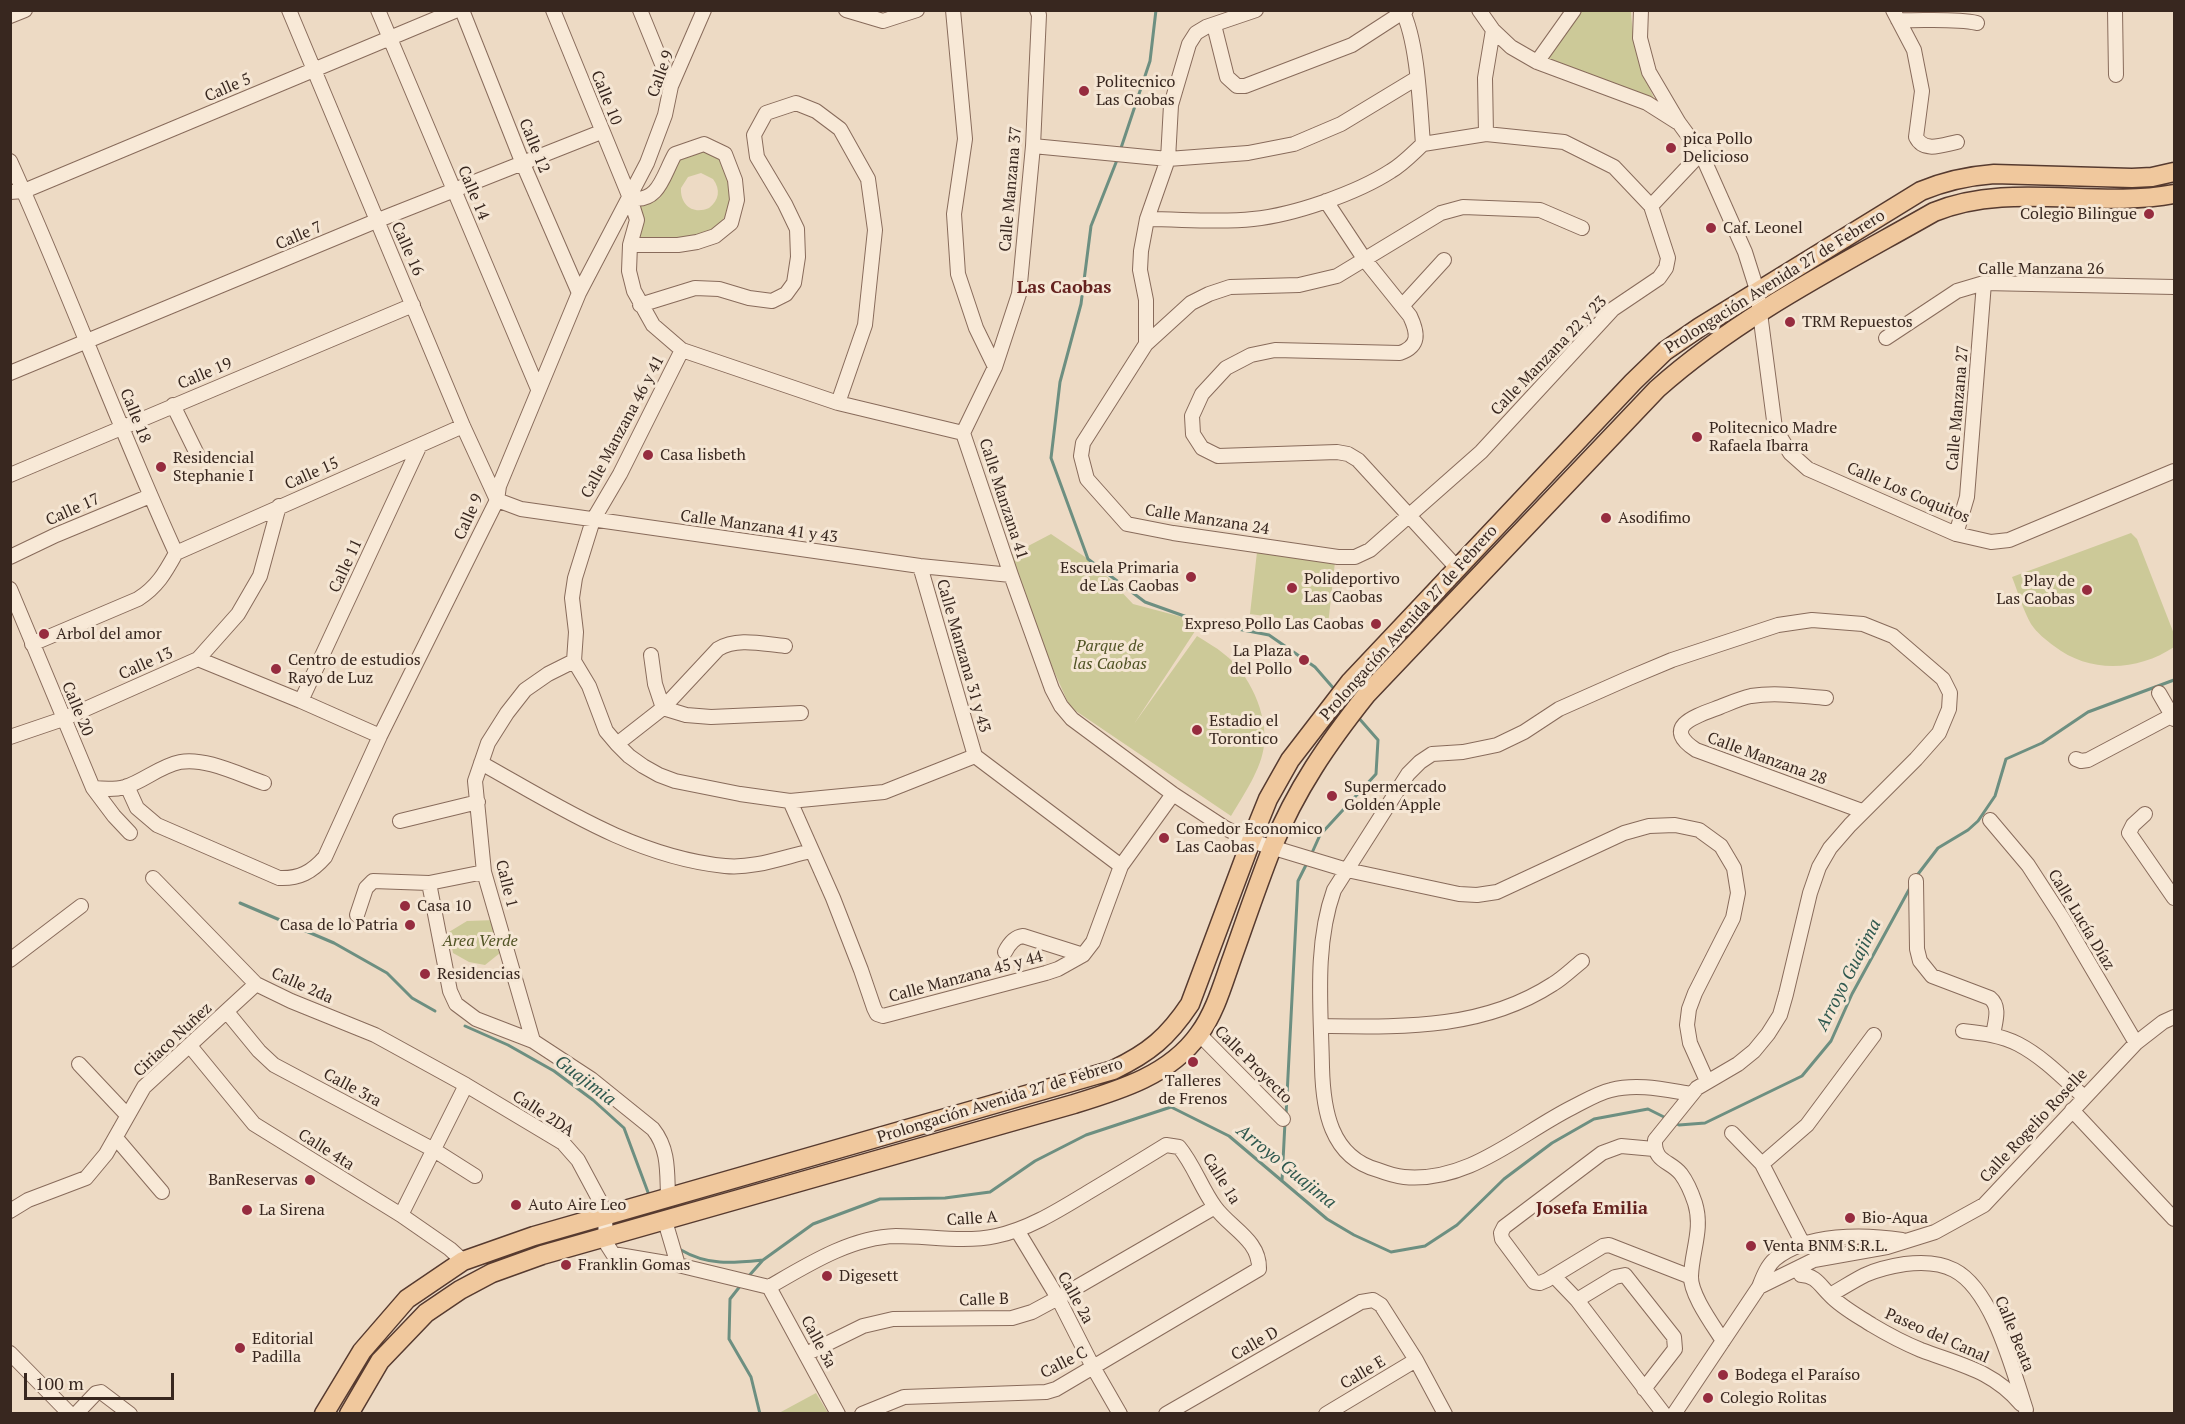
<!DOCTYPE html>
<meta charset="utf-8">
<style>
body{margin:0}
#map{position:relative;width:2185px;height:1424px;overflow:hidden;background:#eddac4;font-family:"PT Serif",serif}
canvas{display:block}
.frame{position:absolute;inset:0;border:12px solid #38271f;pointer-events:none}
.scale{position:absolute;left:24px;top:1373px;width:150px;height:27px;box-sizing:border-box;border:3px solid #38271f;border-top:0;padding-left:8px;font-size:18px;line-height:21px;white-space:nowrap;color:#38271f;-webkit-text-stroke:4px #f5e6d4;paint-order:stroke}
</style>
<div id="map">
<canvas width="2185" height="1424"></canvas>
<div class="frame"></div>
<div class="scale">100 m</div>
</div>
<script>
const context = document.querySelector('canvas').getContext('2d');
context.lineJoin = 'round';
function paint(path, color) {
  context.fillStyle = color;
  context.fill(path, 'evenodd');
}
function trace(path, color, width, dash) {
  context.strokeStyle = color;
  context.lineWidth = width;
  context.lineCap = dash ? 'butt' : 'round';
  context.setLineDash(dash || []);
  context.stroke(path);
}
function label(font, color, halo, rows, align = 'center') {
  context.font = font + ' "PT Serif",serif';
  context.lineWidth = 6;
  context.setLineDash([]);
  context.textBaseline = 'middle';
  context.strokeStyle = halo;
  context.fillStyle = color;
  for (const [text, x, y, turn = 0] of rows) {
    context.save();
    context.translate(x, y);
    context.rotate((+turn || 0) * Math.PI / 180);
    context.textAlign = isNaN(turn) ? turn : align;
    if (halo) context.strokeText(text, 0, 0);
    context.fillText(text, 0, 0);
    context.restore();
  }
}
const green = new Path2D(`
 M1578 11H1631C1633 47 1640 68 1655 100L1588 78 1545 58Z
 M704 151 720 159C725 171 732 185 731 199 729 226 702 238 677 239 663 239 651 239 636 241L637 206H643L660 198 679 159ZM701 173 713 179C721 190 719 200 709 208 693 215 680 205 681 188L688 177Z
 M2131 533 2137 539 2174 634V647C2138 671 2090 674 2054 646 2046 640 2037 633 2031 624 2023 610 2018 592 2012 577Z
 M1051 534 1094 563 1133 604 1201 622 1134 724 1197 636C1206 642 1216 647 1224 654 1249 673 1268 714 1264 745 1262 768 1243 796 1231 816L1070 707 1011 575V555Z
 M1257 552 1335 562 1328 625 1250 614Z
 M496 920 505 949 485 965 469 962 453 953 449 932 467 921Z
 M816 1393 828 1413H779Z`);
const stream = new Path2D(`
 M1120 151 1150 61 1156 10
 M1117 160 1091 226 1081 304 1060 382 1051 458 1088 559 1145 602 1201 622 1269 635 1315 667 1335 690
 M1311 855 1320 835 1376 774 1378 740 1357 716
 M1915 878 1938 848 1968 830 1978 821 1995 796 2006 759 2042 743 2088 712 2174 680
 M240 903 334 943 387 973 412 998 435 1011
 M465 1026 508 1045 554 1071 593 1100 624 1128 649 1195
 M1286 1115 1298 881 1307 863
 M1673 1122 1679 1125 1705 1123 1802 1076 1831 1041 1852 994 1911 886
 M1282 1181 1285 1122
 M681 1250C708 1266 733 1263 763 1260
 M747 1278 763 1260 813 1224 880 1199 945 1198 990 1192 1035 1161 1086 1135 1171 1107 1229 1136 1327 1219 1354 1235 1391 1252 1425 1246 1457 1225 1504 1179 1552 1143 1594 1119 1648 1109 1668 1119
 M741 1285 730 1299 729 1339 751 1377 760 1414`);
const minor = new Path2D(`
 M289 10 463 426 497 500 521 509 920 566 1011 575
 M378 10 538 389
 M462 10 523 164 579 293
 M553 10 630 198 637 220 630 245 629 271 634 291 653 325 682 350 838 403 963 433
 M640 10 671 86
 M846 10 883 21 917 10
 M953 10 965 139 954 214 958 274 976 328 995 367
 M1402 10C1418 42 1420 107 1423 144
 M1479 10 1493 30 1511 47 1537 62 1647 103 1677 122
 M1641 10 1640 38 1649 72 1679 123 1701 153 1745 252 1757 290 1775 428 1790 453 1808 469 1956 534 1991 542 2009 540 2174 471
 M1893 10 1914 50 1922 91 1916 137C1924 153 1942 145 1957 142
 M2115 10 2116 75
 M10 16 25 10
 M1898 20C1923 21 1954 18 1977 23
 M1214 25 1227 77 1237 86H1245L1352 45 1406 10
 M1537 62 1574 10
 M1486 134 1485 78 1493 30
 M1423 144 1486 134 1564 142 1614 167 1651 206 1668 258 1666 268 1659 278 1613 309 1481 452 1370 550 1355 557H1338L1173 533 1127 524 1087 479 1081 456 1083 443 1146 344 1191 303 1209 294 1230 287 1299 285 1337 276 1441 213 1463 207 1540 210 1582 228
 M1033 146 1168 159 1248 153 1294 144 1341 124 1417 78
 M10 161C69 291 117 424 176 553
 M10 192 24 191 457 10
 M1326 201 1365 260 1410 316C1418 333 1420 346 1400 353L1275 350 1251 355 1226 368 1202 394 1192 416 1193 434 1202 448 1218 456 1337 452 1348 454 1358 460 1458 569
 M1651 206 1701 153
 M1147 219C1182 219 1219 223 1253 219 1294 215 1357 193 1391 171 1403 164 1413 153 1423 144
 M630 245H678L697 242 715 236 731 223 737 200 735 180 725 154 704 144 675 154C663 175 659 204 630 198
 M640 305 695 288 719 289 749 298 772 301 786 294 794 283 798 257 797 229 785 204 757 157 754 135 766 113 796 103 816 111 840 129 868 179 875 230 865 325 838 403
 M1402 306 1444 260
 M1886 338 1957 291 1984 283 2174 287
 M1146 344V300L1140 270 1141 251 1147 219 1168 159 1171 105 1189 44 1196 33 1206 27 1256 10
 M10 373 376 221 601 132
 M173 405 198 456
 M963 433 1011 575 1052 689 1061 706 1072 719 1173 794 1225 828 1251 841 1347 870 1459 894 1477 895 1497 892 1624 833 1649 826 1675 825 1699 830 1721 846 1734 868 1738 893 1733 918 1695 993 1689 1009 1687 1025 1690 1043 1707 1081
 M963 433 995 367 1019 294 1033 146 1039 15 1037 10
 M10 475 413 305
 M1956 534 1967 497 1984 283
 M176 553 463 426
 M10 557 56 535 150 496
 M920 566 975 756
 M10 589 93 788 114 816 130 833
 M32 644 138 599C157 587 165 573 176 553
 M651 655 655 684 663 708 718 649C737 637 763 644 785 646
 M198 659 301 701 380 736
 M574 661 548 674 525 690 507 713 488 743 475 781 484 872 533 1041 591 1079 653 1129C669 1149 667 1172 668 1196
 M574 661 589 686 606 731 617 744 629 756 643 766 659 775 675 781 740 794 790 801 884 792 975 756
 M574 661 576 632 572 598 575 578 593 520 620 474 682 350
 M2159 693 2174 719
 M1826 698C1801 696 1776 692 1751 696 1741 698 1730 703 1720 707 1699 715 1659 726 1696 750L1862 811
 M301 701 420 445
 M10 737 63 719 198 659 238 614 260 576 279 506
 M617 744 663 708 686 715 711 717 801 713
 M975 756 1121 866
 M2076 759 2081 761 2088 760 2173 715
 M481 763C558 806 635 857 725 866 753 869 784 857 811 851
 M127 786 137 808 157 825 279 878C299 879 312 872 325 857L380 736 497 500 499 486 579 293 647 163 665 115 671 86 704 10
 M93 788C104 789 114 790 125 787 144 781 160 766 180 762 205 757 240 775 264 783
 M790 801 833 898 861 970 874 1008 877 1014 883 1016 1046 973 1058 969 1083 955 1093 942 1121 866 1173 794
 M2145 814 2133 825 2129 833 2174 898
 M1990 820 2028 865 2063 919 2136 1043
 M400 821 478 802
 M153 878 256 984 291 1001 375 1035 466 1085 563 1143 578 1160 600 1201 605 1216 606 1243 613 1254 678 1265 769 1287
 M1916 881 1917 949 1920 961 1932 976 1990 998C2001 1007 1995 1022 1993 1035
 M429 883 450 991 456 1004 476 1019 533 1041
 M357 915 366 888 373 881 429 883 484 872
 M1005 952C1009 944 1014 937 1023 936L1083 955
 M10 960 81 906
 M227 1012 259 1051 274 1065 434 1150 475 1176
 M1321 1026C1402 1027 1482 1030 1553 984 1563 978 1572 969 1582 961
 M1963 1031C1981 1033 2001 1035 2018 1044 2043 1057 2063 1078 2084 1097
 M1199 1034 1283 1119
 M190 1046 254 1124 401 1215 450 1249 463 1261
 M79 1064 127 1115
 M1692 1094C1666 1090 1638 1083 1611 1090 1598 1093 1585 1101 1573 1107 1519 1134 1469 1183 1404 1177 1395 1176 1386 1173 1378 1170 1330 1157 1323 1109 1322 1067 1321 1008 1314 946 1334 890L1408 774 1420 762 1432 754 1463 752 1497 745 1524 732 1559 709 1629 678 1672 660 1778 625 1812 620 1863 624 1893 636 1943 679 1950 693 1949 709 1939 733 1916 759 1850 825 1830 848 1819 867 1810 893 1786 994 1780 1015 1768 1034 1754 1051 1738 1064 1697 1088 1655 1140C1654 1163 1670 1160 1681 1174 1687 1182 1692 1194 1695 1203 1703 1229 1692 1250 1691 1276 1690 1294 1713 1325 1723 1341
 M2072 1110 2174 1219
 M1732 1133 1762 1164
 M116 1138 162 1192
 M1654 1149 1621 1146 1602 1153 1504 1227 1501 1233 1502 1239 1534 1282 1540 1283 1547 1280 1603 1246 1609 1245 1691 1277
 M10 1211 28 1200 86 1178 106 1154 144 1087 256 984
 M401 1215 466 1085
 M665 1221 678 1265
 M1017 1230 1058 1298 1093 1367 1120 1414
 M1803 1244 1762 1164 1807 1125 1874 1035
 M1801 1275C1816 1275 1821 1287 1830 1295 1841 1307 1858 1316 1872 1325 1887 1334 1904 1343 1921 1350 1960 1365 1992 1370 2021 1404
 M1554 1276 1577 1300 1664 1414
 M769 1287C807 1265 851 1237 896 1236 929 1236 964 1243 996 1236 1029 1229 1059 1210 1087 1193 1114 1177 1140 1161 1166 1145L1179 1147C1194 1165 1201 1188 1215 1207 1230 1228 1260 1240 1259 1269L1056 1389 1046 1392 904 1397 862 1414
 M769 1287 838 1414
 M1759 1287 1814 1260 1887 1247 1935 1232 1984 1205 2136 1043 2163 1022 2174 1017
 M1830 1295C1841 1289 1853 1281 1865 1275 1878 1269 1892 1266 1905 1264 1922 1262 1939 1262 1954 1270 1993 1290 2013 1371 2026 1410
 M1577 1300 1615 1277 1625 1275 1674 1337 1675 1349 1644 1389
 M10 1353 70 1414
 M806 1354 863 1326 893 1319 1012 1318 1032 1312 1058 1298 1215 1207
 M76 1414 96 1393 101 1392 130 1414
 M1166 1414 1361 1302 1373 1300 1381 1305 1416 1360 1445 1414
 M1326 1414 1416 1360
 M1674 1414 1759 1287C1763 1277 1767 1266 1775 1259 1807 1233 1864 1234 1902 1240`);
const major = new Path2D(`
 M324 1414 362 1351 407 1299 463 1261 534 1236 1113 1070C1149 1053 1168 1037 1190 1004L1251 841 1268 799 1290 760 1350 682 1633 382 1665 351 1700 327 1921 191C1945 181 1968 176 1994 174L2132 178 2152 177 2174 172
 M349 1414 380 1361 426 1313 460 1290 492 1273 542 1255 1074 1104C1120 1090 1170 1075 1199 1034 1214 1014 1222 987 1230 964 1244 925 1257 886 1272 848 1296 789 1328 743 1367 694L1657 389C1739 316 1839 266 1934 212 2009 181 2095 209 2174 194`);
const markers = [
 [1084,91,6,"#962c3f"],
 [1671,148,6,"#962c3f"],
 [2149,214,6,"#962c3f"],
 [1711,228,6,"#962c3f"],
 [1790,322,6,"#962c3f"],
 [1697,437,6,"#962c3f"],
 [648,455,6,"#962c3f"],
 [161,467,6,"#962c3f"],
 [1606,518,6,"#962c3f"],
 [1191,577,6,"#962c3f"],
 [1292,588,6,"#962c3f"],
 [2087,590,6,"#962c3f"],
 [1376,624,6,"#962c3f"],
 [44,634,6,"#962c3f"],
 [1304,660,6,"#962c3f"],
 [276,669,6,"#962c3f"],
 [1197,730,6,"#962c3f"],
 [1332,796,6,"#962c3f"],
 [1164,838,6,"#962c3f"],
 [405,906,6,"#962c3f"],
 [410,925,6,"#962c3f"],
 [425,974,6,"#962c3f"],
 [1193,1062,6,"#962c3f"],
 [310,1180,6,"#962c3f"],
 [516,1205,6,"#962c3f"],
 [247,1210,6,"#962c3f"],
 [1850,1218,6,"#962c3f"],
 [1751,1246,6,"#962c3f"],
 [566,1265,6,"#962c3f"],
 [827,1276,6,"#962c3f"],
 [240,1348,6,"#962c3f"],
 [1723,1375,6,"#962c3f"],
 [1708,1398,6,"#962c3f"]
];
const streetNames = [
 ["Calle 9",661,74,-70],
 ["Calle 5",228,88,-23],
 ["Calle 10",606,98,68],
 ["Calle 12",534,146,68],
 ["Calle Manzana 37",1011,189,-85],
 ["Calle 14",473,193,67],
 ["Calle 7",299,236,-23],
 ["Calle 16",407,249,66],
 ["Calle Manzana 26",2041,269],
 ["Prolongación Avenida 27 de Febrero",1775,282,-32],
 ["Calle Manzana 22 y 23",1549,356,-46],
 ["Calle 19",205,374,-23],
 ["Calle Manzana 27",1958,408,-85],
 ["Calle 18",135,416,68],
 ["Calle Manzana 46 y 41",623,427,-62],
 ["Calle 15",312,474,-24],
 ["Calle Los Coquitos",1908,493,23],
 ["Calle Manzana 41",1003,499,72],
 ["Calle 17",73,510,-24],
 ["Calle 9",469,517,-66],
 ["Calle Manzana 24",1207,520,9],
 ["Calle Manzana 41 y 43",759,527,8],
 ["Calle 11",346,566,-65],
 ["Prolongación Avenida 27 de Febrero",1409,623,-48],
 ["Calle Manzana 31 y 43",963,656,74],
 ["Calle 13",146,664,-24],
 ["Calle 20",77,709,67],
 ["Calle Manzana 28",1767,759,20],
 ["Calle 1",506,884,76],
 ["Calle Lucía Díaz",2081,920,59],
 ["Calle Manzana 45 y 44",966,977,-15],
 ["Calle 2da",302,986,24],
 ["Ciriaco Nuñez",173,1040,-43],
 ["Calle Proyecto",1253,1065,45],
 ["Calle 3ra",352,1088,28],
 ["Prolongación Avenida 27 de Febrero",1000,1101,-17],
 ["Calle 2DA",543,1114,33],
 ["Calle Rogelio Roselle",2034,1126,-47],
 ["Calle 4ta",326,1150,32],
 ["Calle 1a",1221,1179,58],
 ["Calle A",972,1219,-4],
 ["Calle 2a",1075,1298,61],
 ["Calle B",984,1300,-2],
 ["Calle Beata",2014,1334,68],
 ["Paseo del Canal",1937,1336,24],
 ["Calle 3a",818,1342,62],
 ["Calle D",1255,1344,-30],
 ["Calle C",1064,1363,-27],
 ["Calle E",1363,1373,-31]
];
const poiNames = [
 ["Politecnico",1096,82],
 ["Las Caobas",1096,100],
 ["pica Pollo",1683,139],
 ["Delicioso",1683,157],
 ["Colegio Bilingue",2137,214,"right"],
 ["Caf. Leonel",1723,228],
 ["TRM Repuestos",1802,322],
 ["Politecnico Madre",1709,428],
 ["Rafaela Ibarra",1709,446],
 ["Casa lisbeth",660,455],
 ["Residencial",173,458],
 ["Stephanie I",173,476],
 ["Asodifimo",1618,518],
 ["Escuela Primaria",1179,568,"right"],
 ["de Las Caobas",1179,586,"right"],
 ["Polideportivo",1304,579],
 ["Las Caobas",1304,597],
 ["Play de",2075,581,"right"],
 ["Las Caobas",2075,599,"right"],
 ["Expreso Pollo Las Caobas",1364,624,"right"],
 ["Arbol del amor",56,634],
 ["La Plaza",1292,651,"right"],
 ["del Pollo",1292,669,"right"],
 ["Centro de estudios",288,660],
 ["Rayo de Luz",288,678],
 ["Estadio el",1209,721],
 ["Torontico",1209,739],
 ["Supermercado",1344,787],
 ["Golden Apple",1344,805],
 ["Comedor Economico",1176,829],
 ["Las Caobas",1176,847],
 ["Casa 10",417,906],
 ["Casa de lo Patria",398,925,"right"],
 ["Residencias",437,974],
 ["Talleres",1193,1081,"center"],
 ["de Frenos",1193,1099,"center"],
 ["BanReservas",298,1180,"right"],
 ["Auto Aire Leo",528,1205],
 ["La Sirena",259,1210],
 ["Bio-Aqua",1862,1218],
 ["Venta BNM S.R.L.",1763,1246],
 ["Franklin Gomas",578,1265],
 ["Digesett",839,1276],
 ["Editorial",252,1339],
 ["Padilla",252,1357],
 ["Bodega el Paraíso",1735,1375],
 ["Colegio Rolitas",1720,1398]
];
const parkNames = [
 ["Parque de",1110,646],
 ["las Caobas",1110,664],
 ["Area Verde",480,941]
];
const neighbourhoodNames = [
 ["Las Caobas",1064,288],
 ["Josefa Emilia",1592,1209]
];
const waterNames = [
 ["Arroyo Guajima",1849,975,-63],
 ["Guajimia",585,1081,37],
 ["Arroyo Guajima",1286,1167,39]
];
paint(green, '#ccc998');
trace(stream, '#6d8f81', 3);
trace(minor, '#886b5b', 16);
trace(major, '#563a2f', 21);
trace(minor, '#f8e9d7', 14);
trace(major, '#f0c89d', 18);
for (const [x, y, r, color] of markers) {
  const dot = new Path2D();
  dot.arc(x, y, r, 0, 2 * Math.PI);
  context.fillStyle = color;
  context.fill(dot);
  trace(dot, '#f5e6d4', 2);
}
label('16px', '#38271f', '#f5e6d4', streetNames);
label('16px', '#38271f', '#f5e6d4', poiNames, 'left');
label('italic 16px', '#515425', '#f5e6d4', parkNames);
label('bold 18px', '#64211f', '#f5e6d4', neighbourhoodNames);
label('italic 18px', '#2e584e', '#f5e6d4', waterNames);
</script>
